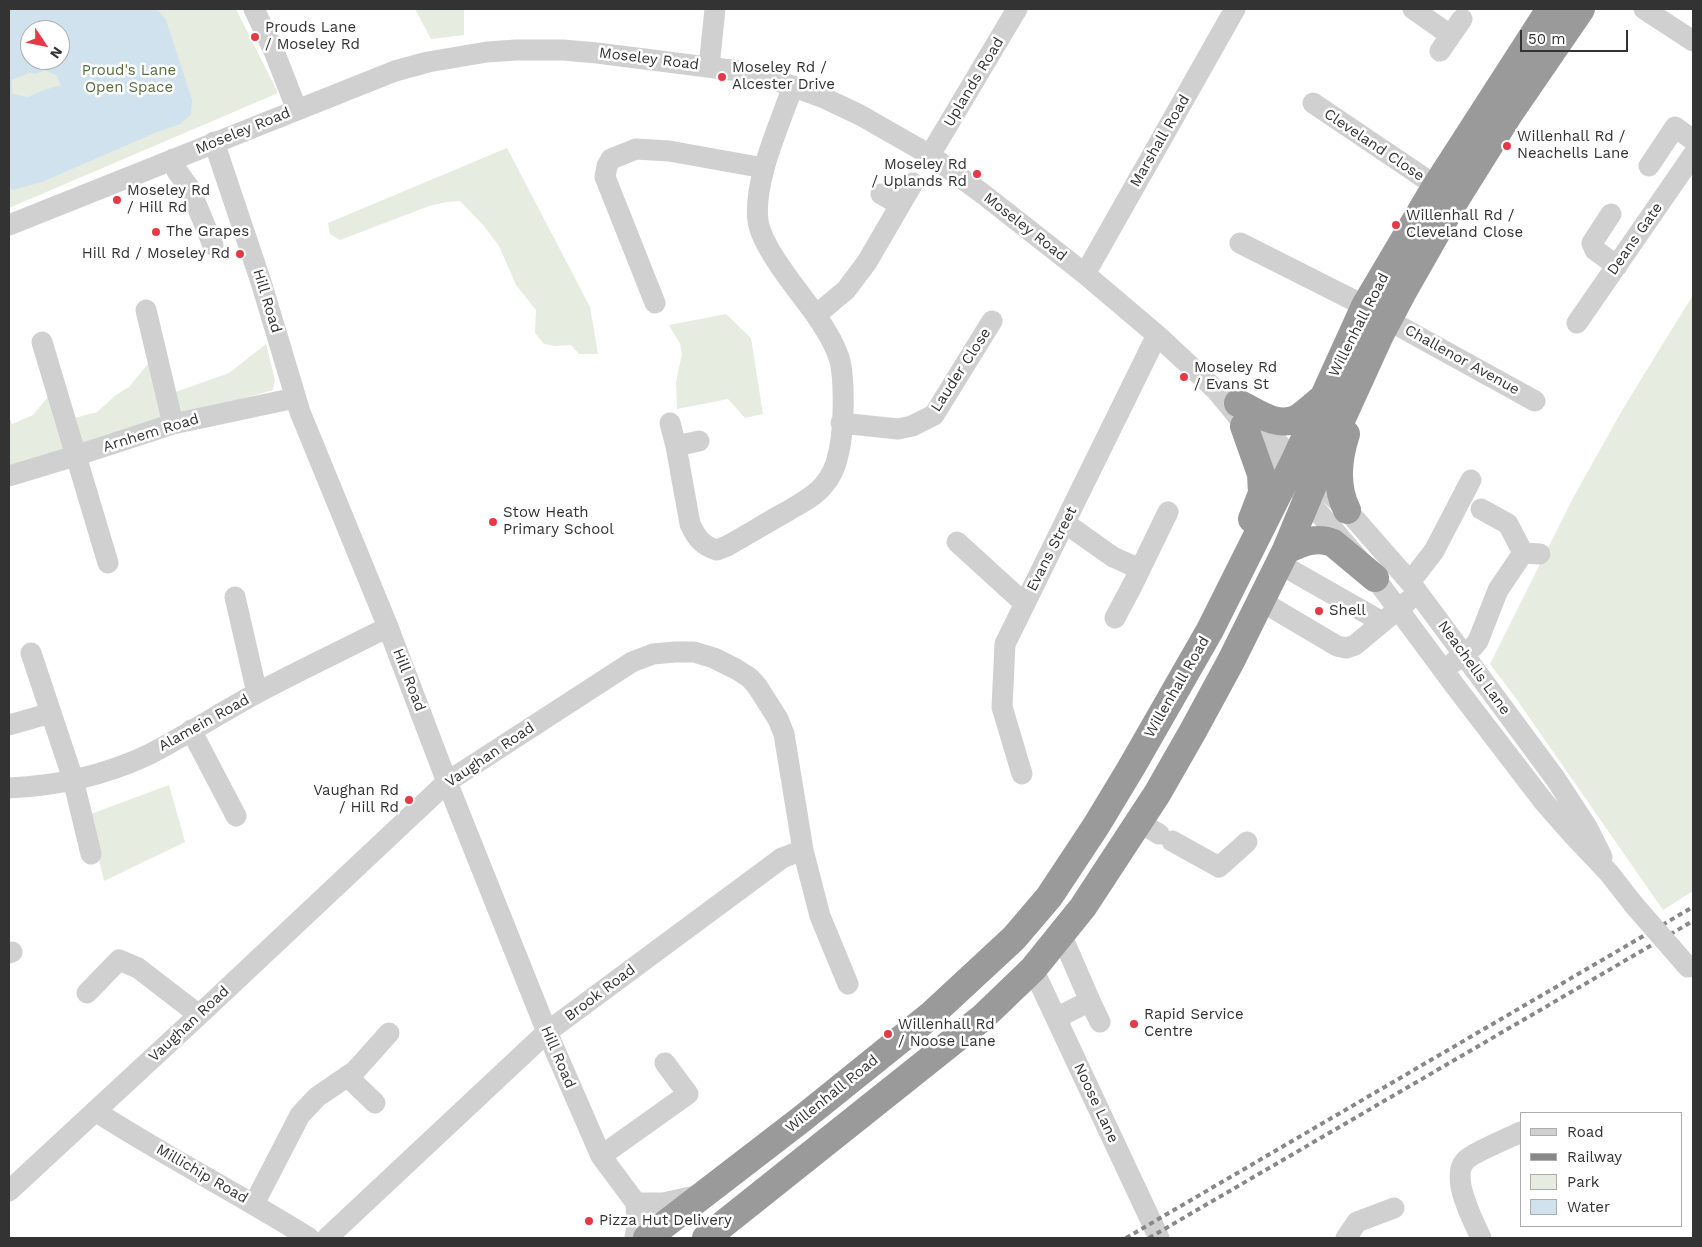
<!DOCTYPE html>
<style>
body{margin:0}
#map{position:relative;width:1702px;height:1247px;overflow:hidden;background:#fff;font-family:"Work Sans",sans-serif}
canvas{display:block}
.frame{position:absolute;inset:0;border:10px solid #333;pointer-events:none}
.legend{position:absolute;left:1520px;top:1112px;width:162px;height:115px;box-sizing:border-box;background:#fff;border:1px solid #adadad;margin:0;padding:6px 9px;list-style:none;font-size:15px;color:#333}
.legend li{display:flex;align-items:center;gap:10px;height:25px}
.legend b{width:25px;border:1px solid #adadad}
.north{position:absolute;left:20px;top:20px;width:50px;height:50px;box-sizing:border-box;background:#fff;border:1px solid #adadad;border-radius:50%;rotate:124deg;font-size:14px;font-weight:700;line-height:20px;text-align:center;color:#333}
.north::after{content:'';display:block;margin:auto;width:18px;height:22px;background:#e63946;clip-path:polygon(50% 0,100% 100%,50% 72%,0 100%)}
.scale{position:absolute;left:1520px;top:30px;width:108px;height:22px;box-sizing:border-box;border:2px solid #333;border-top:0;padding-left:6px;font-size:15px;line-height:18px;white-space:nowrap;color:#333;-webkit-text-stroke:4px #fff;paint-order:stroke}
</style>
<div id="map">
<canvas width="1702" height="1247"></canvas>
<div class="frame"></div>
<ul class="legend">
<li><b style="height:6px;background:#d0d0d0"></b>Road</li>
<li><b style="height:6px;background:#888"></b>Railway</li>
<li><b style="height:14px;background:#e6ecdf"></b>Park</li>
<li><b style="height:14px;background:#cfe2ee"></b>Water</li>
</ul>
<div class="north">N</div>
<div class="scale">50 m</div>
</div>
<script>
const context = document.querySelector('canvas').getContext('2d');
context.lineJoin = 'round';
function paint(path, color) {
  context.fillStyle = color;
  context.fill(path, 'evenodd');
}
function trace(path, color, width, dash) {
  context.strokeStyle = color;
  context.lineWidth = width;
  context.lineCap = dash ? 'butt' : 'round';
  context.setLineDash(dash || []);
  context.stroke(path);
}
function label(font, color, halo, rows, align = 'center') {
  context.font = font + ' "Work Sans",sans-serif';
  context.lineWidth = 5;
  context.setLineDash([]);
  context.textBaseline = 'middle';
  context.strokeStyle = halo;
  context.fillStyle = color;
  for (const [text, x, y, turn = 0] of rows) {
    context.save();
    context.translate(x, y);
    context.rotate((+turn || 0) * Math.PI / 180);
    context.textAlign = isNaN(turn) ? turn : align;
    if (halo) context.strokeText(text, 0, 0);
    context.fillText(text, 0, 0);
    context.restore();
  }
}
const green = new Path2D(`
 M9 9H236L278 93 9 208ZM30 30H60V60H30Z
 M415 9H464V35L431 39Z
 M507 148 590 307 598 354H579L571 345 555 346 544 344 535 333 536 310 516 285 499 246 484 226 460 201 447 202 429 206 340 240 330 234 328 223Z
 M1693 295V891L1663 910 1515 697 1490 664 1573 498 1624 407Z
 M726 314 751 338 763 414 745 418 728 399 677 409 676 382 682 354 680 344 669 325Z
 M266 344 275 380 273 390 179 417 170 394 229 373Z
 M151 360 166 420 78 447 71 419 97 412 116 395 129 387Z
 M51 393 66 450 9 467V417L12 424 33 415Z
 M169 785 185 842 104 881 88 815Z`);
const water = new Path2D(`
 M11 9H157L166 20 192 100 191 115 180 124 157 132 42 182 12 190 9 185V10ZM30 30H60V60H30ZM45 70 57 76 61 85 41 91 28 97 12 94V80L29 73 36 74Z`);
const minor = new Path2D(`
 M254 9 274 51 297 110
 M1413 9 1450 35
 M1644 9 1693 41
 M1440 51 1462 19
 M709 67 715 9
 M1313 103 1436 186
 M214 142 261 282 300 412 388 627 447 782 547 1032 601 1156 636 1203 637 1226 635 1238
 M930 155 1017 9
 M173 159 177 171 190 189 213 245
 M1649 166 1675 127 1693 140
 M881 194 900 205
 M1611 214 1592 243 1595 250 1617 266
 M9 225 395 71 428 62 487 52 516 50H563L597 53 739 71 761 75 822 97 860 115 930 155 983 194 1085 274 1157 335 1216 390 1287 476 1375 578 1455 686 1544 802 1573 835 1609 873 1634 905
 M1240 243 1365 306
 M1085 274 1235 9
 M655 303 605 177 607 166 611 159 636 149 669 151 764 168
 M146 310 173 424
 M816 315 846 290 867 262 913 183
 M1388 320 1535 401
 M1577 323 1693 155
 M42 342 108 563
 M1252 416 1295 460 1347 510 1410 582 1555 778 1587 827 1602 857
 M670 423 676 446 690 524C696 537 702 546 717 550L727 546C747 535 766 523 786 512 799 504 814 497 823 486 830 478 836 466 838 455 844 433 845 383 840 361 835 344 825 328 815 314 798 290 762 248 758 221 753 181 780 124 793 86
 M841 423 898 429 912 426 934 415 992 321
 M676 446 699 441
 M9 476 75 456 173 424 295 398
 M1481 509 1508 524 1523 553
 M1065 523 1113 557 1140 569
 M957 542 1024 603
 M1280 564 1382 622
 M1410 582 1434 551 1471 480
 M235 597 257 693
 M1261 601 1337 646 1346 648 1355 645 1408 601
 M1115 618 1133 584 1168 512
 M31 653 73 779 91 854
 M1454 662 1473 647 1478 641 1498 590 1523 553 1540 554
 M9 725 51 713
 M191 730 236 816
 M1022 774 1002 707 1005 644 1157 335
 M9 788C56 786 105 775 148 755 185 736 220 713 257 693 300 670 345 649 388 627
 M1139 822 1159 834
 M1172 841 1219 867 1247 842
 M1061 934 1090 1001
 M9 953 12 952
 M1033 969 1159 1238
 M87 993 119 960 138 968 199 1015
 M1056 1018 1090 1001 1100 1022
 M347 1076 375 1103
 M95 1111C165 1156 239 1194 309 1238
 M601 1156 688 1094 665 1063
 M9 1191 199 1015 447 782 632 662 653 654 675 652H694L714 658 736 669 750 678 757 686 778 719 784 734 803 850 820 916 848 984
 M636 1203H663L700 1195
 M254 1204 300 1115 317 1097 355 1071 389 1033
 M327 1238 547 1032 782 858 803 850
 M1346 1238 1357 1222 1394 1208
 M1481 1238C1473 1220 1450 1178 1465 1161 1470 1154 1511 1137 1521 1132`);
const highway = new Path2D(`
 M1238 403C1256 412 1278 429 1298 418 1307 412 1315 404 1323 398
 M1244 426 1261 474 1262 493 1252 519
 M1346 434C1338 458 1335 487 1347 510
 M1286 550C1302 543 1316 536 1333 543L1375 578
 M647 1238 803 1118 931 1015 1014 938 1049 897 1096 826 1131 768 1210 630 1295 460 1365 306 1436 186 1550 9
 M706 1238 982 1018 1033 969 1083 907 1157 794 1193 731 1231 661 1286 550 1328 449 1380 335 1405 288 1454 202 1509 114 1581 9`);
const rail = new Path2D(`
 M1126 1238 1693 907
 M1149 1238 1693 921`);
const minorBridge = new Path2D(`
 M1634 905 1688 967`);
const markers = [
 [255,37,5,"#e63946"],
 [722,77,5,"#e63946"],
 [1507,146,5,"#e63946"],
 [977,174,5,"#e63946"],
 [117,200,5,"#e63946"],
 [1396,225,5,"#e63946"],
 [156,232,5,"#e63946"],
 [240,254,5,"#e63946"],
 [1184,377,5,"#e63946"],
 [493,522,5,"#e63946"],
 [1319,611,5,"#e63946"],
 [409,800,5,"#e63946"],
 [1134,1024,5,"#e63946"],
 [888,1034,5,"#e63946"],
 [589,1221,5,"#e63946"]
];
const poiNames = [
 ["Prouds Lane",265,28],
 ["/ Moseley Rd",265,45],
 ["Moseley Rd /",732,68],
 ["Alcester Drive",732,85],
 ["Willenhall Rd /",1517,137],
 ["Neachells Lane",1517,154],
 ["Moseley Rd",967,165,"right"],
 ["/ Uplands Rd",967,182,"right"],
 ["Moseley Rd",127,191],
 ["/ Hill Rd",127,208],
 ["Willenhall Rd /",1406,216],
 ["Cleveland Close",1406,233],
 ["The Grapes",166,232],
 ["Hill Rd / Moseley Rd",230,254,"right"],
 ["Moseley Rd",1194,368],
 ["/ Evans St",1194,385],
 ["Stow Heath",503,513],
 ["Primary School",503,530],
 ["Shell",1329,611],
 ["Vaughan Rd",399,791,"right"],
 ["/ Hill Rd",399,808,"right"],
 ["Rapid Service",1144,1015],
 ["Centre",1144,1032],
 ["Willenhall Rd",898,1025],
 ["/ Noose Lane",898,1042],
 ["Pizza Hut Delivery",599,1221]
];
const streetNames = [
 ["Moseley Road",649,59,7],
 ["Uplands Road",974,82,-59],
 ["Moseley Road",243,131,-22],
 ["Marshall Road",1160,141,-60],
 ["Cleveland Close",1374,145,34],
 ["Moseley Road",1025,227,38],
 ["Deans Gate",1635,239,-55],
 ["Hill Road",267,301,73],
 ["Willenhall Road",1359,325,-63],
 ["Challenor Avenue",1462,360,29],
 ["Lauder Close",961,370,-57],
 ["Arnhem Road",151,433,-17],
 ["Evans Street",1052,549,-63],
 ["Neachells Lane",1474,668,54],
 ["Hill Road",409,680,69],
 ["Willenhall Road",1177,687,-60],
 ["Alamein Road",204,723,-29],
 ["Vaughan Road",490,755,-34],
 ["Brook Road",600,993,-37],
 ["Vaughan Road",189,1024,-43],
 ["Hill Road",558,1057,67],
 ["Willenhall Road",832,1094,-39],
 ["Noose Lane",1096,1103,65],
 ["Millichip Road",202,1174,30]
];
const parkNames = [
 ["Proud's Lane",129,71],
 ["Open Space",129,88]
];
paint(green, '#e6ecdf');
paint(water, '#cfe2ee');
trace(minor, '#d0d0d0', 21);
trace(highway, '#9a9a9a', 28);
trace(rail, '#888', 4, [5, 4]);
trace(minorBridge, '#d0d0d0', 21);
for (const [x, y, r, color] of markers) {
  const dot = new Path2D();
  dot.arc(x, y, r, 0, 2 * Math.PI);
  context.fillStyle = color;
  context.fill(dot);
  trace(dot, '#fff', 2);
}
label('15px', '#333', '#fff', poiNames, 'left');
label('15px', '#333', '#fff', streetNames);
label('15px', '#56703f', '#fff', parkNames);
</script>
